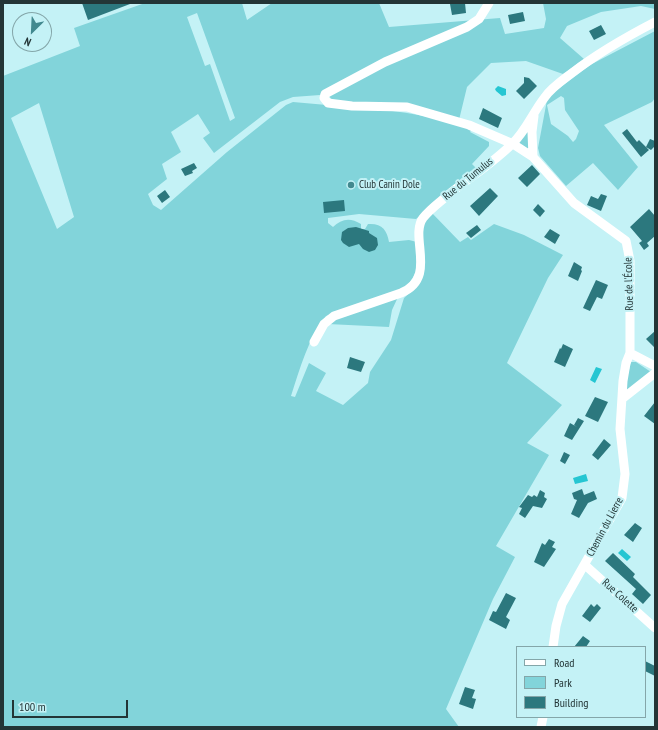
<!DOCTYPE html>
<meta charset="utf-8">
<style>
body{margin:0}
#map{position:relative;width:658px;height:730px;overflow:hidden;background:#c4f2f6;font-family:"PT Sans Narrow",sans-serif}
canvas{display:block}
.frame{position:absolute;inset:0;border:4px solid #233536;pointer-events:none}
.legend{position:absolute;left:516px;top:646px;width:130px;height:72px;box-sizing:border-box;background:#c4f2f6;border:1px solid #84a6a9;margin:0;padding:5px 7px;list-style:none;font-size:12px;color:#233536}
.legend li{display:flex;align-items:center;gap:8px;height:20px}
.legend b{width:20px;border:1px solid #84a6a9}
.north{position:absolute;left:12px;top:12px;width:40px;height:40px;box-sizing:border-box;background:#c4f2f6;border:1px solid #84a6a9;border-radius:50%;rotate:204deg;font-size:11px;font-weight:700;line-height:16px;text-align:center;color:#233536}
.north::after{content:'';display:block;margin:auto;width:14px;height:18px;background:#42898f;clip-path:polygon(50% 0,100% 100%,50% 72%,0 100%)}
.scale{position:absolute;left:12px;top:700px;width:116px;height:18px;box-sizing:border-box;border:2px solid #233536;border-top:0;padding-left:5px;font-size:12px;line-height:14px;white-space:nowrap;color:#233536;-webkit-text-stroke:3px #c4f2f6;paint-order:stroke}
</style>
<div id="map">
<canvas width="658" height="730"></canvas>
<div class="frame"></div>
<ul class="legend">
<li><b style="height:5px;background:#fff"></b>Road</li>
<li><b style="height:11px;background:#82d4da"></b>Park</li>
<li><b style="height:11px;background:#2c787e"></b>Building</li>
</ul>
<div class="north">N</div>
<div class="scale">100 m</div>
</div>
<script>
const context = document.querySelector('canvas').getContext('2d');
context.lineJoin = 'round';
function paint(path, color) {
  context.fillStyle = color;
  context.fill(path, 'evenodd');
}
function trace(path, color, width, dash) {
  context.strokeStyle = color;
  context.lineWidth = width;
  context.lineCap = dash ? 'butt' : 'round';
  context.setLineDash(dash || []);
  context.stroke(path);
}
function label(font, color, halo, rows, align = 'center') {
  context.font = font + ' "PT Sans Narrow",sans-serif';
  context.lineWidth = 4;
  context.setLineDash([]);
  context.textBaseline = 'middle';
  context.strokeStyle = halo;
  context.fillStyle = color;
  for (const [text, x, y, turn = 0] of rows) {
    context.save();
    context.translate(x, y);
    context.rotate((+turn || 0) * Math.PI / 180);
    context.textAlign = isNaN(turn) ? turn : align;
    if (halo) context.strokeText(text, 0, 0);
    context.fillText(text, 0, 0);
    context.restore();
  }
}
const green = new Path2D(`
 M145 3H242L247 20 272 3H379L389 27 500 18 505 34 544 28 546 19 543 3H655V9L641 6 601 12 567 26 560 38 584 59 563 74 526 61 491 63 467 87 459 120 402 105 364 104 333 101 325 91 320 95 293 97 280 102 214 153 203 138 210 133 198 114 171 132 181 152 162 164 167 179 148 194 153 205 161 210 227 152 286 105 293 102C353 108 414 108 472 129L470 132 489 142V146L472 164 476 168 416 219 359 214 328 218V223L333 227C341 219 350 217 361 224V229H365L368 224C382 223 387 230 389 242L409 240 417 242C420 263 419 273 404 289L326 316C308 339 300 368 291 396L295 397 309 363 326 373 316 391 343 405 368 383 370 372 391 340 404 298 414 289 423 268 425 261 421 238 422 227 431 212 460 242 468 237 471 240 494 224 524 235 563 255 548 278 507 363 562 405 527 443 549 455 496 546 515 557 493 599 446 709 459 727H3V76L80 46 74 28ZM197 13 235 118 230 121 210 64 205 66 187 17ZM39 103 74 217 57 229 11 118Z
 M655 31V98L652 102 604 125 638 167 618 190 593 163 566 186 540 156 538 148 547 100 553 93 590 65ZM561 96 564 98 565 110 579 131 576 139 573 142 568 136 551 124 547 105Z
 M530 127V150L516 143Z
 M398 297 392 310 389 327 328 324 335 319Z
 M631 362H636L651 372 627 391 625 387Z`);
const water = new Path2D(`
 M498 86 506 89V95L502 96 496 91 495 89Z
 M596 367 602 369 595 383 590 380Z
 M586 474 588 481 575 484 573 478Z
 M622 549 631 557 627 561 618 553Z`);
const building = new Path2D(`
 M82 3H130V4L88 20Z
 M465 3 466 13 452 15 450 4Z
 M523 12 525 21 510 24 508 15Z
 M601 25 606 34 594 40 589 31Z
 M524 77 529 78 537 86 524 99 516 91 524 83Z
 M483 108 502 118 498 128 479 119Z
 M627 129 637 142 639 140 649 150 641 157 622 133Z
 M650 139 655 141V146L651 150 646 147Z
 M194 163 197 168 192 171 193 173 185 176 181 169Z
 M532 165 540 174 527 187 518 178Z
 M490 188 498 196 479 216 470 206Z
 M165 190 170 197 162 203 157 196Z
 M601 194 607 196 601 211 587 205 591 196 598 199Z
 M344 200 345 211 324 213 323 202Z
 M538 204 545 211 540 217 533 210Z
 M649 209 655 216V236L647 243 649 246 644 250 639 243 642 241 630 227Z
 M477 225 481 230 471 238 466 233Z
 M356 227 369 231V233L377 238 378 245 375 250 369 252 363 249 359 244 349 247 343 243 341 240 342 232 348 228Z
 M550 229 560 235 555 244 544 237Z
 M574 262 582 267 581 270 582 271 578 281 568 276Z
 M596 280 608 285 602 299 597 297 590 311 583 308Z
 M655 331V348L646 339Z
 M563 344 573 349 565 367 554 362 560 348 561 349Z
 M350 357 365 362 361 372 347 368Z
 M595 397 608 402 598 422 585 416Z
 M655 402V424L644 416Z
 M578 418 584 421 572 440 564 436 570 423 577 427 574 425Z
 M604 439 611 445 598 460 592 455Z
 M564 452 570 455 565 464 560 461Z
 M582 489 584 495 594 491 597 499 588 503 579 518 571 514 577 500 574 499 572 493Z
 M540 490 545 493 544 497 547 499 542 508 533 506 525 518 519 514 522 508 519 507 528 495 532 497 534 495 537 497Z
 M635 523 642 528 633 542 624 535Z
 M549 539 555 542 552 547 556 549 544 567 534 562 542 543 545 545Z
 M613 553 635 574 633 577 651 595 643 604 632 594 636 589 605 561Z
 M506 593 516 598 506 617 510 620 506 629 489 620 493 611 496 612Z
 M591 604 594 607 597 604 601 608 590 622 582 616Z
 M583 636 590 641 586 647H574Z
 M645 661 655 666V676L645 671Z
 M465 687 475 690 472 698 476 699 473 709 459 704Z`);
const street = new Path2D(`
 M489 3 479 19 467 27 385 62 325 94 324 98 328 103 352 106 407 107 469 125 513 144 533 157 574 203 626 241 630 261V353L655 366
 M533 157 532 132 534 116
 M314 342 324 324 334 316 401 293C438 278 409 237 423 218 430 209 440 202 448 195 469 178 493 163 512 144 526 131 533 112 545 97 552 87 563 80 572 73 598 53 626 37 655 22
 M622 399 655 373
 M585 565 655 628
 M553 647 556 626 562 604 622 498 625 474 620 429 623 381 626 363 630 353
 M541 727 543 717`);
const markers = [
 [351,185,4,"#42898f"]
];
const streetNames = [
 ["Rue du Tumulus",468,179,-39],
 ["Rue de l'École",629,284,-92],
 ["Chemin du Lierre",605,527,-62],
 ["Rue Colette",620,596,42]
];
const poiNames = [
 ["Club Canin Dole",359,185]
];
paint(green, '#82d4da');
paint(water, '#25c6d2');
paint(building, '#2c787e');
trace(street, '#fff', 9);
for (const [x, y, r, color] of markers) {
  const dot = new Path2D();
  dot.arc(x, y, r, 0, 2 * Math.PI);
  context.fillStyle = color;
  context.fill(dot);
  trace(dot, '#c4f2f6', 1.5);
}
label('11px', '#233536', '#c4f2f6', streetNames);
label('11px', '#233536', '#c4f2f6', poiNames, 'left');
</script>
